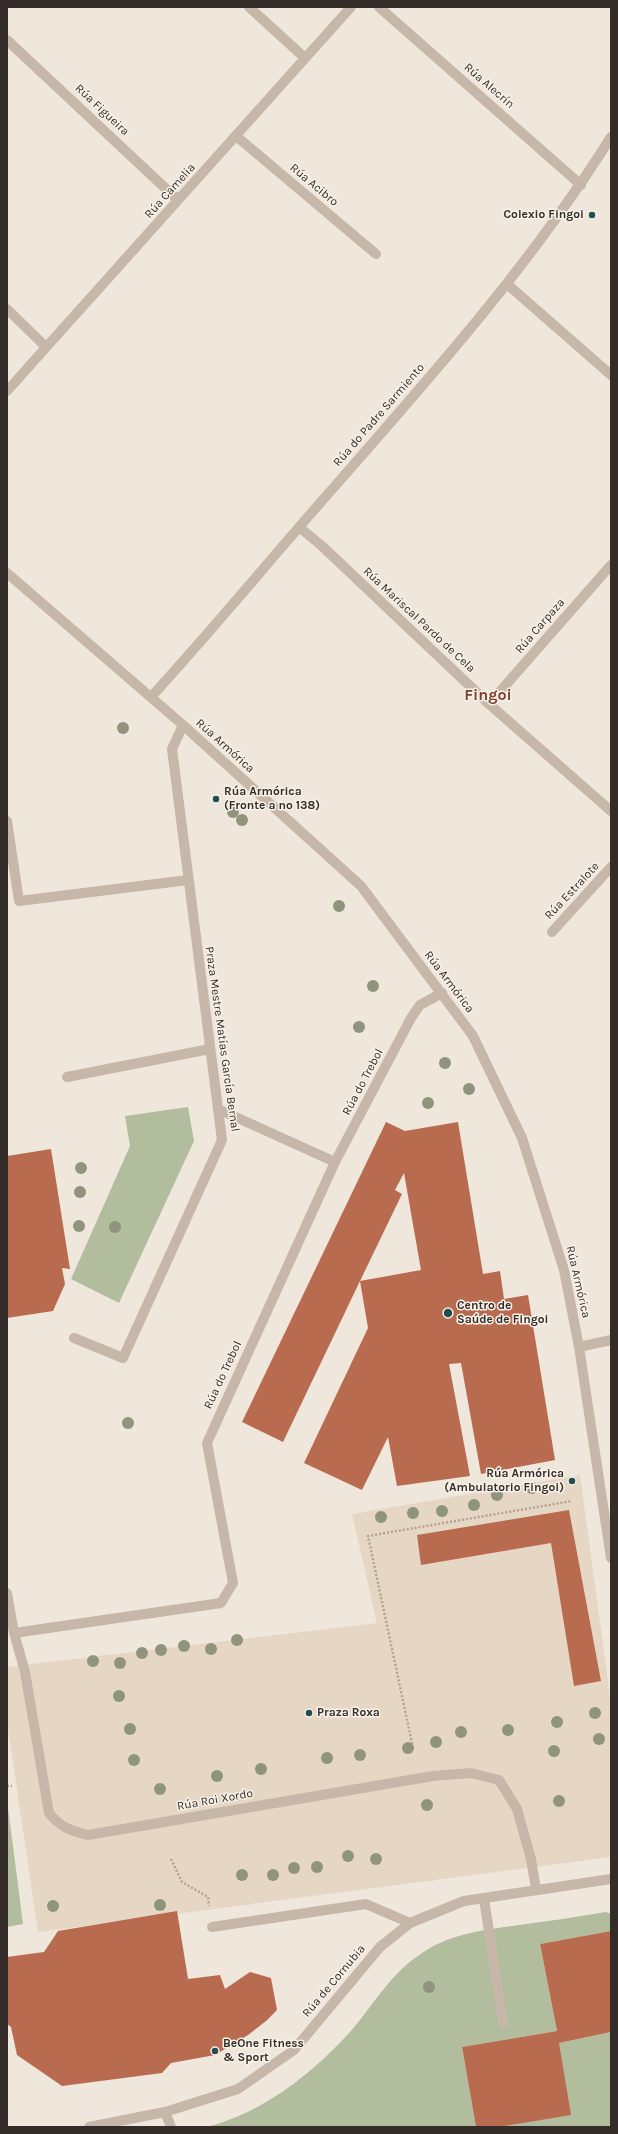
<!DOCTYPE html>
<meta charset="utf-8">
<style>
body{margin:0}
#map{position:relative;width:618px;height:2134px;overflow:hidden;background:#efe6dc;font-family:Karla,sans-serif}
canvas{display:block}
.frame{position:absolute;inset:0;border:8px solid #342c28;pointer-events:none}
</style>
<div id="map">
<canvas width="618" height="2134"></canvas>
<div class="frame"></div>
</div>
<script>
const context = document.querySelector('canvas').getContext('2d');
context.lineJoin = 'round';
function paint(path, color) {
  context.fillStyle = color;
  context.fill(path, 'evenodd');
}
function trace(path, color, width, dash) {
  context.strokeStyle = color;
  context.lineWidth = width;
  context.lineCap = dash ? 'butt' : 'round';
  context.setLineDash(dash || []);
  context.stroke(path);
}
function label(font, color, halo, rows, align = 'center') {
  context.font = font + ' Karla,sans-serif';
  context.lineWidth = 3;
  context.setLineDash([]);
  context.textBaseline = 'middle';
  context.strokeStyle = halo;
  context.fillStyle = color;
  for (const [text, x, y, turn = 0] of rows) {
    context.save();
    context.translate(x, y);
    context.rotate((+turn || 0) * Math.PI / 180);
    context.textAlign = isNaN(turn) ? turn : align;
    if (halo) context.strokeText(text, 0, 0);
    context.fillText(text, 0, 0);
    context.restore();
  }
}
const green = new Path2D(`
 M188 1107 194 1141 119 1303 71 1279 130 1146 125 1116Z
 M7 1800 23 1924 7 1927Z
 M606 1912 611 1914V1931L540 1944 557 2031 462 2047 476 2127H207C264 2112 312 2074 351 2031 374 2004 391 1973 422 1953 451 1933 485 1930 519 1925 548 1921 577 1917 606 1912Z
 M611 2032V2126L499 2127 555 2117 559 2043Z`);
const plaza = new Path2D(`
 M580 1475 611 1703V1857L38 1932 7 1722V1667L377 1623 352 1514Z`);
const building = new Path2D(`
 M386 1122 405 1131 458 1122 483 1274 500 1271 504 1299 528 1295 555 1460 481 1474 461 1363 449 1364 470 1476 397 1486 388 1437 362 1490 304 1463 368 1328 360 1281 421 1270 404 1173 395 1190 402 1194 360 1281 283 1442 242 1422Z
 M51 1149 70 1269 62 1268 65 1284 53 1311 7 1318V1156Z
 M569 1510 601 1681 574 1686 551 1543 421 1565 417 1535Z
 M177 1911 188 1979 220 1975 225 1989 250 1972 271 1978 277 2010 266 2021 248 2035 215 2055 171 2063 162 2073 62 2086 17 2055 11 2027 7 2024V1957L44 1952 58 1931Z
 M611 1931V2032L559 2043 571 2115 499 2127H476L462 2047 557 2031 540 1944Z`);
const path = new Path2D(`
 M413 1748 368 1536 572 1501
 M7 1786H12
 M171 1859 182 1882 208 1897 209 1906`);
const service = new Path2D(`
 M7 821 19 901 188 880
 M67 1077 210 1049
 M484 1899 503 2023
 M212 1927 366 1904 410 1923
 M165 2112 171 2127`);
const minor = new Path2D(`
 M249 7 305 58
 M379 7 581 185
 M7 40 178 200
 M236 136 376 254
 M507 284 611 375
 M7 309 46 347
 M7 391 351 7
 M299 527 322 546 489 704 611 811
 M7 573 183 725 361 886 473 1036 522 1138 564 1270 579 1347 611 1558
 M151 697C214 628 273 556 335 486 433 374 532 263 611 137
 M489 704 611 565
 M552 932 611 867
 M218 1109 335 1162
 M74 1338 123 1358 222 1140 172 749 183 725
 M579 1347 611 1340
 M7 1593 14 1633 25 1672 49 1813C60 1827 71 1831 88 1835L433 1776 471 1773 499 1780 517 1809 531 1859 536 1889
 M14 1633 221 1603 233 1583 207 1443 335 1162 411 1018 420 1005 442 993
 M89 2127 165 2112 238 2089 294 2050 380 1947 410 1923 464 1901 611 1879`);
const trees = [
 [123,728],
 [233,812],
 [242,820],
 [339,906],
 [373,986],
 [359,1027],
 [445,1063],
 [469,1089],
 [428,1103],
 [81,1168],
 [80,1192],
 [79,1226],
 [115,1227],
 [128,1423],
 [532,1488],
 [497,1495],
 [474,1505],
 [442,1511],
 [413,1513],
 [381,1517],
 [237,1640],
 [184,1646],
 [211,1649],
 [161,1650],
 [142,1653],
 [93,1661],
 [120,1663],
 [119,1696],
 [595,1713],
 [557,1722],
 [130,1729],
 [508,1730],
 [461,1732],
 [599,1739],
 [436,1742],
 [408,1748],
 [554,1751],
 [360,1755],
 [327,1758],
 [134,1760],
 [261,1769],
 [217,1776],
 [160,1789],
 [559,1801],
 [427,1805],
 [348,1856],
 [376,1859],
 [317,1867],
 [294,1868],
 [242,1875],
 [273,1875],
 [160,1905],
 [53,1906],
 [429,1987]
];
const markers = [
 [592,215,4,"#224e51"],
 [216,799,4,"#224e51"],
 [448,1313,5,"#224e51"],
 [572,1481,4,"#224e51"],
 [309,1713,4,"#224e51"],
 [215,2051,4,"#224e51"]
];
const streetNames = [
 ["Rúa Alecrín",489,86,41],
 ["Rúa Figueira",102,110,43],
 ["Rúa Acibro",314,185,40],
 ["Rúa Camelia",170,191,-48],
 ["Rúa do Padre Sarmiento",379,415,-49],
 ["Rúa Mariscal Pardo de Cela",419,620,43],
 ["Rúa Carpaza",540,626,-49],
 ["Rúa Armórica",225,746,42],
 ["Rúa Estralote",572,891,-47],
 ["Rúa Armórica",449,982,53],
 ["Praza Mestre Matías García Bernal",222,1039,82],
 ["Rúa do Trebol",363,1082,-62],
 ["Rúa Armórica",578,1282,77],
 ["Rúa do Trebol",223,1375,-65],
 ["Rúa Roi Xordo",215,1800,-10],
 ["Rúa de Cornubia",334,1981,-50]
];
const poiNames = [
 ["Colexio Fingoi",584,215,"right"],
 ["Rúa Armórica",224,792],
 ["(Fronte a nº 138)",224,806],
 ["Centro de",457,1306],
 ["Saúde de Fingoi",457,1320],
 ["Rúa Armórica",564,1474,"right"],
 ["(Ambulatorio Fingoi)",564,1488,"right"],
 ["Praza Roxa",317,1713],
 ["BeOne Fitness",223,2044],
 ["& Sport",223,2058]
];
const districtNames = [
 ["Fingoi",488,695]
];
paint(green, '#b2bd9e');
paint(plaza, '#e6d7c5');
paint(building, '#b96b50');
trace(path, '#b2a194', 2.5, [2, 2]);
trace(service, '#c6b7a9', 10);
trace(minor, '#c6b7a9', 10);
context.fillStyle = '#90947d';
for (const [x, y] of trees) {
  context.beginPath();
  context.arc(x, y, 6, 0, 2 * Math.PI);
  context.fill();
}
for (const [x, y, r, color] of markers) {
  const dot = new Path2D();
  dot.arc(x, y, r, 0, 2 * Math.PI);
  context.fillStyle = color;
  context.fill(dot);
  trace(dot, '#f7f1e8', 1.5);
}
label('12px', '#342c28', '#f7f1e8', streetNames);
label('bold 12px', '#342c28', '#f7f1e8', poiNames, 'left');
label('bold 16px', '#7b3e2a', '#f7f1e8', districtNames);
</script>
